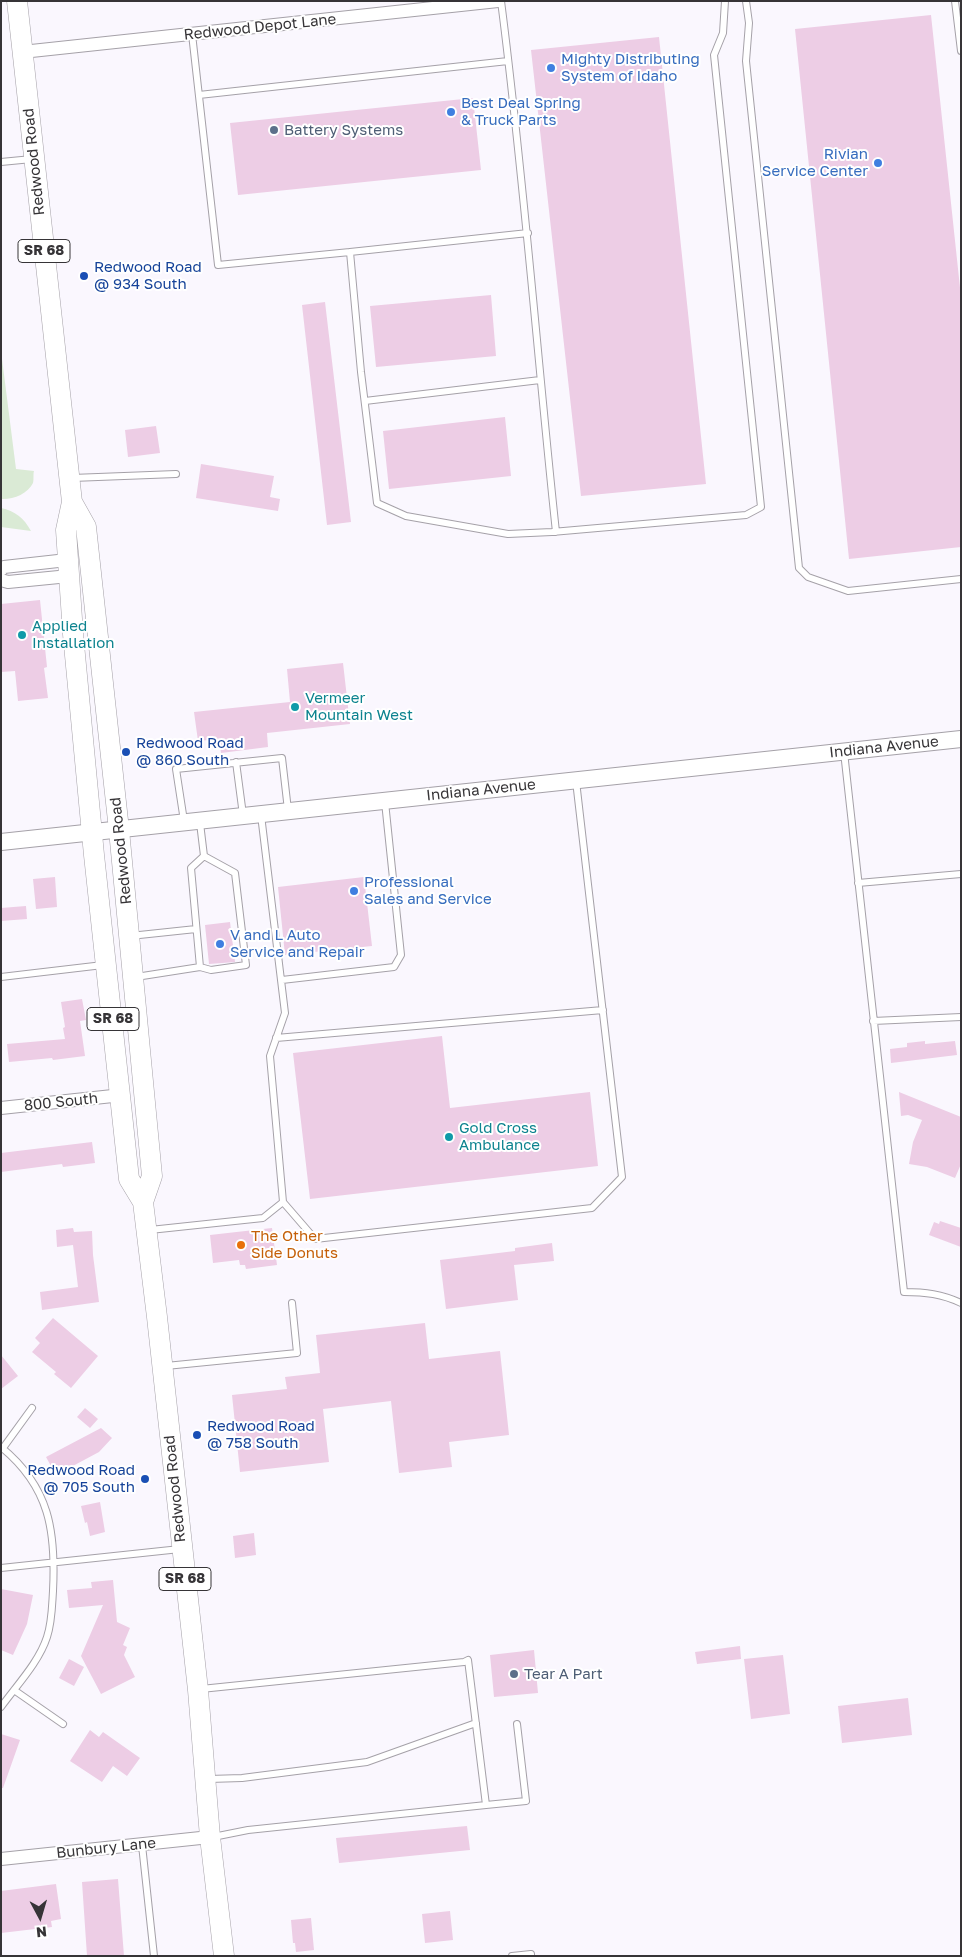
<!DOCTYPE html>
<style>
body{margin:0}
#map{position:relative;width:962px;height:1957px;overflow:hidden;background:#faf7fe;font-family:"Golos Text",sans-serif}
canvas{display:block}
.frame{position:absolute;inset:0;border:2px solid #363437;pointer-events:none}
.north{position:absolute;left:15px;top:1892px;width:50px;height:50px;-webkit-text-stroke:4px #fff;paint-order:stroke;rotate:174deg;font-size:14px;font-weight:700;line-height:20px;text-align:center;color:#363437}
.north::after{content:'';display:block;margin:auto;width:18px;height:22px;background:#363437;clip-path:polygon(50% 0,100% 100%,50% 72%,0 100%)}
</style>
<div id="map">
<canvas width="962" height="1957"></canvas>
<div class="frame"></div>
<div class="north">N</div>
</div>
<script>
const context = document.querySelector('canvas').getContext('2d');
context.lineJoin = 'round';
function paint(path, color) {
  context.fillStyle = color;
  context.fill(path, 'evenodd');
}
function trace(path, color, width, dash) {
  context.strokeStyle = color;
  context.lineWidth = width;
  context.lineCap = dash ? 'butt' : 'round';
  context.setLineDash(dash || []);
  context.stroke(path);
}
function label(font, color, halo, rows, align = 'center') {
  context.font = font + ' "Golos Text",sans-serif';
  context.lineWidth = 4;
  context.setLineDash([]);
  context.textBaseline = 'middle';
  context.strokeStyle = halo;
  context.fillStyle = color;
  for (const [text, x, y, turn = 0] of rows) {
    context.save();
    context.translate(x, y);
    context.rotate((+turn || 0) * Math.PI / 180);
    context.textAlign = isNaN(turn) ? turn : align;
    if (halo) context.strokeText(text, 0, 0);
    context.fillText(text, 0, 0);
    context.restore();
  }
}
const green = new Path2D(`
 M1 351 16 469 34 471C33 474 34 480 33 483 28 494 12 500 1 499Z
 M1 508C15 511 24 518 31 531L1 527Z`);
const building = new Path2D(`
 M931 15 961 297V547L849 559 795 29Z
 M659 37 706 484 581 496 531 50Z
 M473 98 481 170 238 195 230 123Z
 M491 295 496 356 376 367 370 306Z
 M325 302 351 522 327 525 302 305Z
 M505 417 511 476 389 489 383 431Z
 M156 426 160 453 128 457 125 430Z
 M201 464 274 476 270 497 280 499 278 511 196 498Z
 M40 600 47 667 44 668 48 698 18 701 15 671 1 672V604Z
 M343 663 350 724 267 733 268 747 221 753 219 739 198 741 194 712 290 702 287 669Z
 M55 877 57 907 36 909 33 879Z
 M364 877 372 946 285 955 278 887Z
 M26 906 27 919 1 921V908Z
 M230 922 235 962 209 964 205 925Z
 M82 999 86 1020 80 1021 85 1056 53 1060 52 1058 9 1062 7 1044 65 1039 63 1028 65 1027 61 1002Z
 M442 1036 450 1108 590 1092 598 1166 310 1199 293 1053Z
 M925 1041V1044L955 1041 957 1055 891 1063 890 1049 907 1047V1043Z
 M899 1092 961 1117V1164L955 1178 927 1167 909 1164 913 1142 922 1120 908 1115 901 1116Z
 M92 1142 95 1163 63 1167 62 1164 1 1172V1153Z
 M940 1221 961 1228V1247L929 1235 934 1222 939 1224Z
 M73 1228 74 1232 92 1231 93 1255 99 1302 42 1310 40 1292 78 1287 73 1245 57 1247 56 1230Z
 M272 1228 277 1265 246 1269 245 1265H240L239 1260 213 1263 210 1235Z
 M552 1243 554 1261 514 1265 518 1300 446 1309 440 1260 515 1251V1248Z
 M53 1318 98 1356 71 1388 54 1374 56 1372 32 1352 40 1343 35 1338Z
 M425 1323 429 1359 500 1351 509 1435 449 1442 452 1467 399 1473 391 1401 323 1409 329 1462 240 1472 232 1395 287 1389 285 1377 320 1373 316 1335Z
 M1 1355 18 1376 1 1389Z
 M85 1408 98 1419 90 1428 77 1417Z
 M101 1428 112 1438 99 1452 56 1475 46 1457Z
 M100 1502 105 1532 90 1536 87 1522 85 1523 81 1506Z
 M254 1533 256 1555 235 1558 233 1536Z
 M113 1580 117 1622 130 1628 123 1645 127 1647 124 1655 135 1677 101 1694 81 1656 103 1605 69 1608 67 1590 92 1588 91 1582Z
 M1 1589 33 1595 27 1624 13 1655 1 1650Z
 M740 1646 741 1659 697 1664 695 1652Z
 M534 1650 538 1693 494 1697 490 1655Z
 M783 1655 790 1714 751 1719 744 1659Z
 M69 1659 84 1667 74 1686 59 1678Z
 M908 1698 912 1735 842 1743 838 1706Z
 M90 1730 99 1737 103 1732 140 1758 127 1776 113 1766 102 1782 70 1761Z
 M1 1734 20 1740 3 1788H1Z
 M467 1826 470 1850 339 1863 336 1838Z
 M118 1879 124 1956H87L82 1882Z
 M56 1884 61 1919 51 1921 52 1927 1 1933V1891Z
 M450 1911 453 1940 425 1943 422 1914Z
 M311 1918 314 1950 296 1952 295 1943H293L291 1920Z`);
const service = new Path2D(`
 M501 1C524 178 537 355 556 532
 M746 1 749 23 746 61 799 568 808 577 848 591 961 579
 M955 1 961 51
 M192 34 218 265 350 252 361 372 377 503 406 516 508 534 552 532 746 515 761 507 714 55 723 33 725 1
 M199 95 508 61
 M1 162 32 159
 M350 252 528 233
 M365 401 540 380
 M72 478 176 474
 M844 752 904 1292C925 1292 942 1294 961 1303
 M236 762 243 815
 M261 815 285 1013 270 1056 283 1202 315 1239 592 1208 622 1177 576 781
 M184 821 176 769 282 758 288 810
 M858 883 961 874
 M130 936 196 929
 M200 967 211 970 246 965 235 873 204 856
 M1 977 103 965
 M136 977 200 967 191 868 204 856 200 823
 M282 980 394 967 401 955 385 802
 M873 1021 961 1017
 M276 1038 603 1010
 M150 1230 263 1218 283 1202
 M166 1366 297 1353 292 1303
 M1 1447C50 1487 56 1532 53 1591 52 1606 52 1622 47 1637 39 1662 17 1685 1 1707
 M3 1448 32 1408
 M1 1568 180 1549
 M201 1689 464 1662 468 1660 486 1805 248 1830 213 1837
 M14 1690 63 1724
 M209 1779 242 1778 367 1762 476 1723
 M486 1805 526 1801 517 1724
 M142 1845 154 1956
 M512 1956 531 1954V1956`);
const minor = new Path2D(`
 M22 52 498 1
 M1 570 4 567 67 560
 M1 580 8 582 69 576
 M1 1108 122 1095
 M1 1859 210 1837`);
const tertiary = new Path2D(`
 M1 842 961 739`);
const primary = new Path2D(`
 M17 1 72 502 66 530 73 634 94 855 129 1179 143 1202 157 1317 198 1690 210 1837 224 1956
 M72 502 86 527 119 830 152 1176 143 1202`);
const markers = [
 [551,68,5,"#3f7fe0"],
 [451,112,5,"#3f7fe0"],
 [274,130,5,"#5c6f8a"],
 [878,163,5,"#3f7fe0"],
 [84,276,5,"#1a4fb4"],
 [22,635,5,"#0f9aa8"],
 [295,707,5,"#0f9aa8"],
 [126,752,5,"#1a4fb4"],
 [354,891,5,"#3f7fe0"],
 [220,944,5,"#3f7fe0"],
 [449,1137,5,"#0f9aa8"],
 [241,1245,5,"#e8710a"],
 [197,1435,5,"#1a4fb4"],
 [145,1479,5,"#1a4fb4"],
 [514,1674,5,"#5c6f8a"]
];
const shields = [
 [44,251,52],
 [113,1019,52],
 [185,1579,52]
];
const shieldNames = [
 ["SR 68",44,251],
 ["SR 68",113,1019],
 ["SR 68",185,1579]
];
const streetNames = [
 ["Redwood Depot Lane",260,27,-6],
 ["Redwood Road",34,162,-96],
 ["Indiana Avenue",884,747,-6],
 ["Indiana Avenue",481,790,-6],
 ["Redwood Road",121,851,-96],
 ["800 South",61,1102,-6],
 ["Redwood Road",175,1489,-96],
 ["Bunbury Lane",106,1848,-6]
];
const shopNames = [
 ["Mighty Distributing",561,59],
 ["System of Idaho",561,76],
 ["Best Deal Spring",461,103],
 ["& Truck Parts",461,120],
 ["Rivian",868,154,"right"],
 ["Service Center",868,171,"right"],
 ["Professional",364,882],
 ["Sales and Service",364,899],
 ["V and L Auto",230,935],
 ["Service and Repair",230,952]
];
const serviceNames = [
 ["Battery Systems",284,130],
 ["Tear A Part",524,1674]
];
const transitNames = [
 ["Redwood Road",94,267],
 ["@ 934 South",94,284],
 ["Redwood Road",136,743],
 ["@ 860 South",136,760],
 ["Redwood Road",207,1426],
 ["@ 758 South",207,1443],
 ["Redwood Road",135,1470,"right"],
 ["@ 705 South",135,1487,"right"]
];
const cultureNames = [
 ["Applied",32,626],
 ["Installation",32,643],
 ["Vermeer",305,698],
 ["Mountain West",305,715],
 ["Gold Cross",459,1128],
 ["Ambulance",459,1145]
];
const foodNames = [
 ["The Other",251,1236],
 ["Side Donuts",251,1253]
];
paint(green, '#daead5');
paint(building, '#edcde5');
trace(service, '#a5a1a8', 8);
trace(minor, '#a5a1a8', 14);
trace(tertiary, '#a5a1a8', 18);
trace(primary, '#a5a1a8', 21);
trace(service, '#fff', 6);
trace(minor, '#fff', 12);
trace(tertiary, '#fff', 16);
trace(primary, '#fff', 20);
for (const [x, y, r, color] of markers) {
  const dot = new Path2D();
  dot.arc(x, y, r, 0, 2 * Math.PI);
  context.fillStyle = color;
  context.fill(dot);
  trace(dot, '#fff', 2);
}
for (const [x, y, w] of shields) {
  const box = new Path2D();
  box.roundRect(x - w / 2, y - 11.5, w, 23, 4);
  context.fillStyle = '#fff';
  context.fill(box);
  trace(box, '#363437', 1);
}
label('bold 14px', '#363437', null, shieldNames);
label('15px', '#363437', '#fff', streetNames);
label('15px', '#366cbe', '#fff', shopNames, 'left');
label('15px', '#4e5e75', '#fff', serviceNames, 'left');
label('15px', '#164399', '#fff', transitNames, 'left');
label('15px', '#0d838f', '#fff', cultureNames, 'left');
label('15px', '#c56008', '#fff', foodNames, 'left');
</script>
